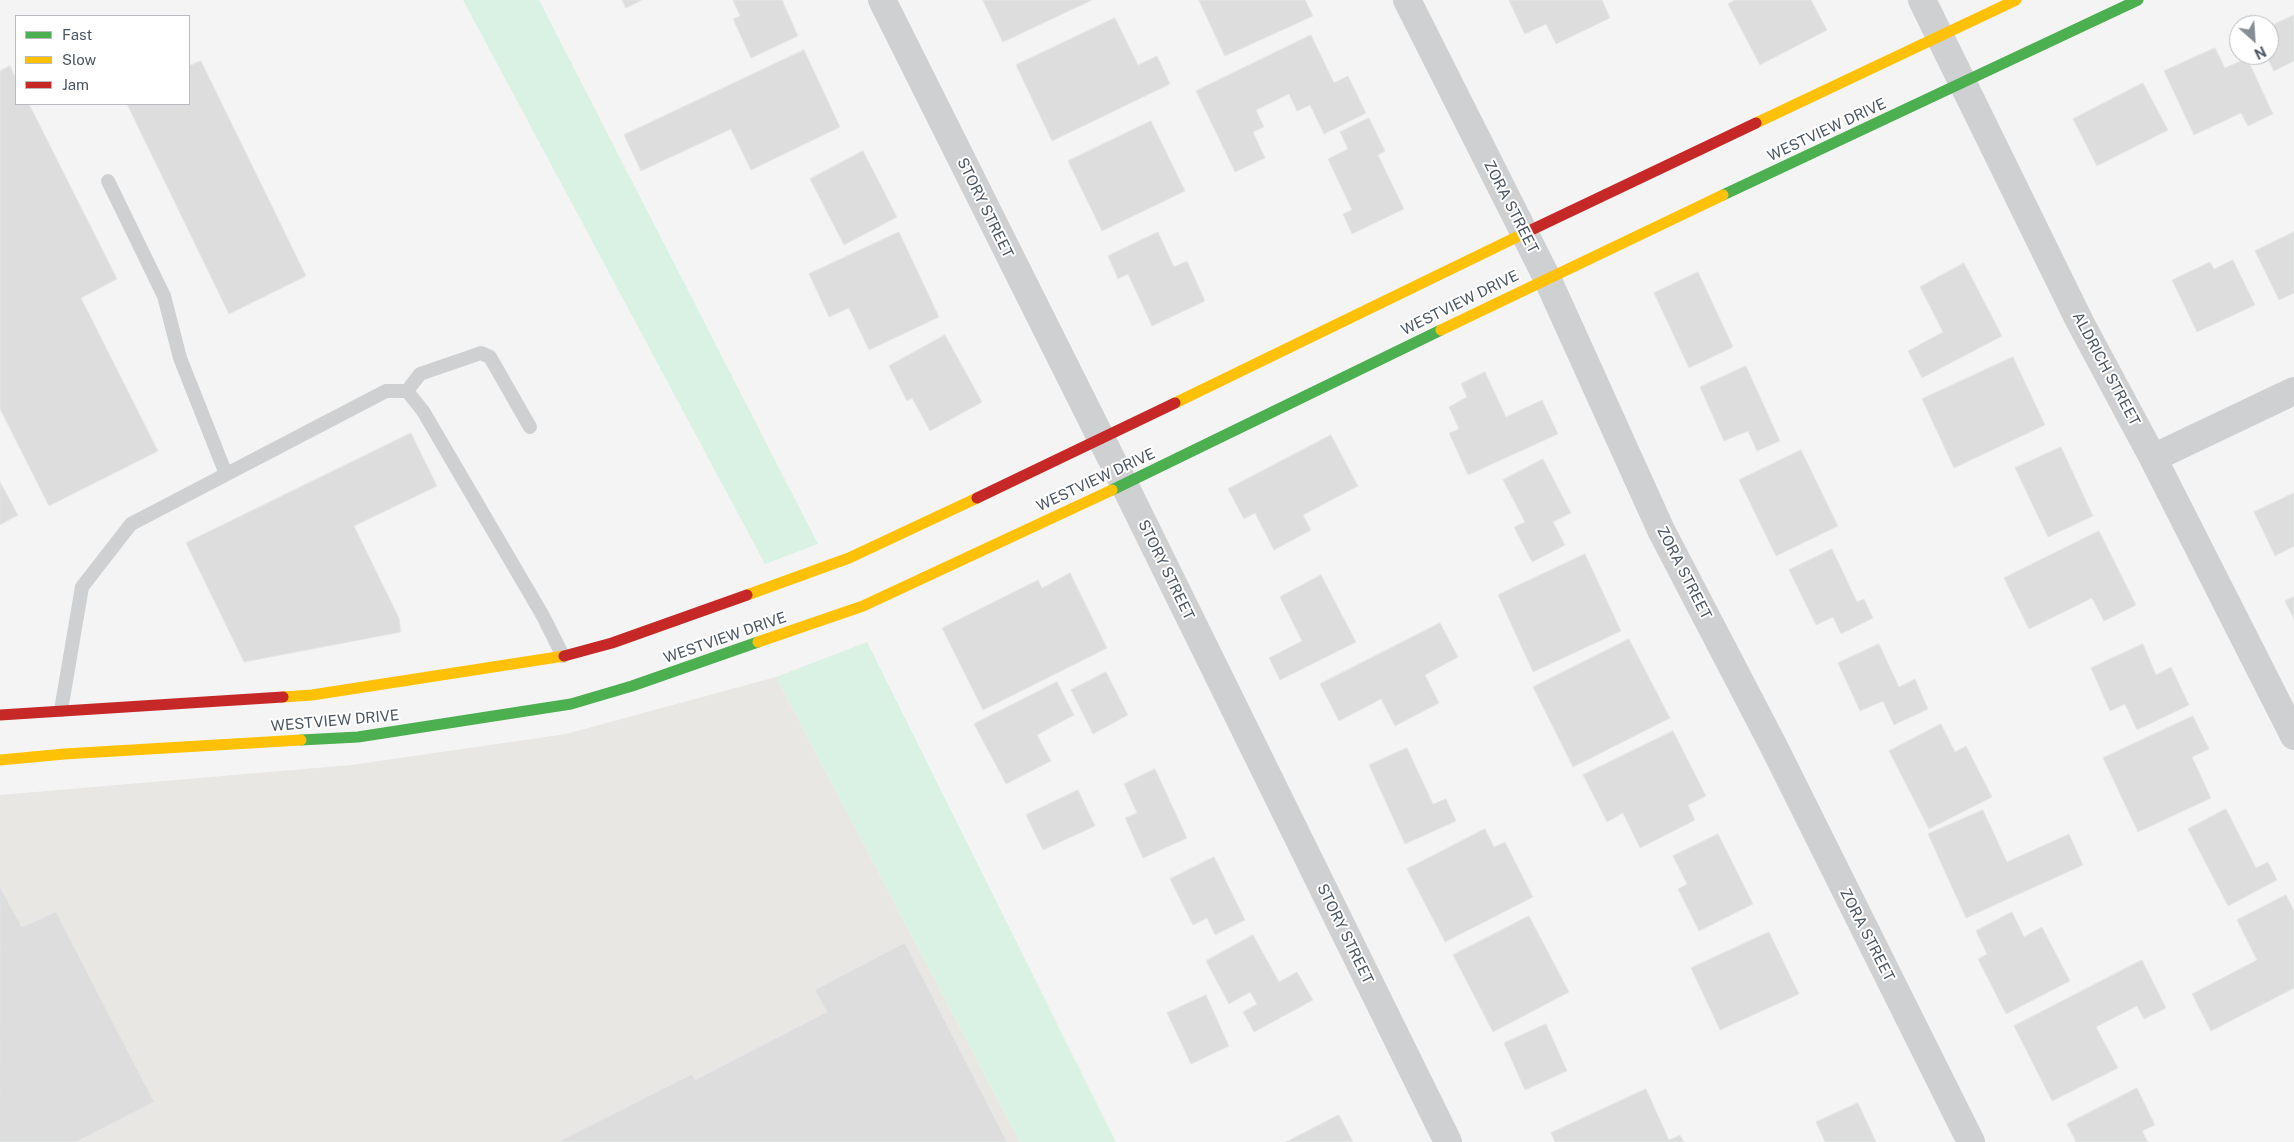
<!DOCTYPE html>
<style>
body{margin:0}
#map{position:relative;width:2294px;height:1142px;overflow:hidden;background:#f4f4f4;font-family:"Public Sans",sans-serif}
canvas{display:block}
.legend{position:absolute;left:15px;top:15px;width:175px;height:90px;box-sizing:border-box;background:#fff;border:1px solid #b7bbc0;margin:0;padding:6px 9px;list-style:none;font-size:15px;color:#4a5661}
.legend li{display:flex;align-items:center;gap:10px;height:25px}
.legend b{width:25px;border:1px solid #b7bbc0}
.north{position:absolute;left:2229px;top:15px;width:50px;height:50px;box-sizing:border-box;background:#fff;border:1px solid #b7bbc0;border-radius:50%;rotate:154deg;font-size:14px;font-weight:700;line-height:20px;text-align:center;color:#4a5661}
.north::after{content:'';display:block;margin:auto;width:18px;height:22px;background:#868d94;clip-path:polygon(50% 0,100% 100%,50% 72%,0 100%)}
</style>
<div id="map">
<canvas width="2294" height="1142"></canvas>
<ul class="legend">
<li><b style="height:6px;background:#4caf50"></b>Fast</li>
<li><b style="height:6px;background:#ffc107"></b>Slow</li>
<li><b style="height:6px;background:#c62828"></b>Jam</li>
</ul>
<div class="north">N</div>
</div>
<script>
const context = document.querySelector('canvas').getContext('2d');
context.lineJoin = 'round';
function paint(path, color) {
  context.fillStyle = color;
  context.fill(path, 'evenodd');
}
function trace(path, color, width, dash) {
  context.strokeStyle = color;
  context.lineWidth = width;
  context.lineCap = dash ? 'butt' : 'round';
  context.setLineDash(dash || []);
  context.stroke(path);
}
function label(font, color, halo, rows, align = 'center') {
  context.font = font + ' "Public Sans",sans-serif';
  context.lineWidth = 4;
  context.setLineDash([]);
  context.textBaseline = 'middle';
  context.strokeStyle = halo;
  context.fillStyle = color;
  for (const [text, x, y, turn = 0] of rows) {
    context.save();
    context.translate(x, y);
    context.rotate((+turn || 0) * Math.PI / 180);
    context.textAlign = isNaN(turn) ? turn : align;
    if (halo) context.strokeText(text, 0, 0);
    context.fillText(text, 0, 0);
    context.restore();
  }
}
const commercial = new Path2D(`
 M776 677 1020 1142H0V795L351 765 566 734Z`);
const green = new Path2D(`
 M463 0H539L818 544 765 564Z
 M867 642 1116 1142H1020L776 677Z`);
const building = new Path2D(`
 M622 0H642L626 8Z
 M733 0H782L798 36 751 58 733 19 740 16Z
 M983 0H1092L1003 42Z
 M1199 0H1305L1313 16 1225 56Z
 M1509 0H1602L1610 18 1556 44 1546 24 1525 34Z
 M1735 0H1811L1827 30 1760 65 1728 4Z
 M2294 15V61L2274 71 2266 55H2269V27Z
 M1115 18 1138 65 1157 56 1170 84 1052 141 1016 65Z
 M1311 35 1334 83 1348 76 1366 113 1324 134 1310 105 1297 111 1289 94 1256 110 1264 127 1253 132 1265 158 1235 172 1196 91Z
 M2215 48 2225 68 2247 58 2273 114 2248 126 2241 113 2194 135 2164 71Z
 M804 50 840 127 751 170 731 129 641 171 624 135Z
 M201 61 306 276 229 314 127 104H189V66Z
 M10 66 16 79V104H29L117 279 81 298 158 451 49 506 0 409V71Z
 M2143 83 2168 130 2097 166 2073 119Z
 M1369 118 1385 151 1378 155 1404 209 1352 234 1343 214 1352 210 1328 159 1348 149 1340 132Z
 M1151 121 1185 191 1102 231 1068 161Z
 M863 151 897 217 844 245 810 179Z
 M899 232 939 317 869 350 849 308 829 317 809 274Z
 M1158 232 1174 267 1187 261 1205 301 1152 326 1128 274 1118 279 1108 256Z
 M2294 232V293L2279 300 2255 251Z
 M2233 260 2255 305 2197 332 2172 280 2210 262 2214 269Z
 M1964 263 2002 336 1922 378 1908 351 1943 332 1920 287Z
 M1698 272 1733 347 1689 368 1654 293Z
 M945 335 982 402 930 431 912 398 907 401 889 366Z
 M2013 357 2045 425 1954 468 1922 399Z
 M1746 366 1780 441 1757 451 1748 431 1724 441 1700 387Z
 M1485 372 1506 417 1542 400 1558 434 1468 475 1449 433 1459 429 1449 407 1467 397 1461 384Z
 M411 433 437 486 354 526 399 618 401 632 244 662 186 543Z
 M1331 435 1358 486 1303 515 1311 530 1274 550 1255 513 1244 519 1228 489Z
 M2061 447 2093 516 2048 537 2015 468Z
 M1801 450 1838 526 1776 556 1739 480Z
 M1543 459 1571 513 1553 522 1565 545 1532 562 1514 527 1525 522 1503 480Z
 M0 482 18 515 0 525Z
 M2294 493V546L2275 556 2254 512Z
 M2099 531 2136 605 2104 621 2092 598 2029 629 2004 578Z
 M1832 549 1857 602 1864 599 1873 618 1841 634 1833 617 1816 625 1789 570Z
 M1585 554 1621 631 1533 672 1498 595Z
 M1070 573 1107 648 983 710 942 628 1038 580 1042 588Z
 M1321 575 1356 642 1280 680 1269 658 1302 641 1280 597Z
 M2294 597V619L2285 601Z
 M1440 623 1458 657 1425 675 1439 703 1395 726 1381 699 1339 721 1320 684Z
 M1629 639 1670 718 1573 767 1533 687Z
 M1879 644 1899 687 1915 679 1928 709 1894 725 1883 701 1860 711 1838 663Z
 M2143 644 2156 675 2171 667 2189 705 2137 730 2125 704 2110 711 2091 668Z
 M1106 672 1128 715 1093 734 1071 690Z
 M1057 682 1074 715 1037 735 1051 761 1006 784 974 724Z
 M2193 716 2209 749 2192 757 2211 798 2138 832 2103 758Z
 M1941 724 1955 752 1966 746 1992 797 1929 829 1889 751Z
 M1673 731 1706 796 1688 805 1695 820 1640 848 1623 813 1607 822 1583 775Z
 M1407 748 1433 804 1446 799 1456 821 1405 844 1369 765Z
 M1155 769 1187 838 1143 858 1125 818 1137 813 1124 784Z
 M1078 790 1095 826 1043 850 1026 815Z
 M2226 809 2256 868 2268 862 2277 880 2228 906 2188 829Z
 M1983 810 2007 862 2069 834 2083 865 1966 918 1928 834Z
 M1485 829 1494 847 1505 842 1533 897 1445 942 1407 869Z
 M1718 834 1753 904 1699 931 1678 889 1687 884 1673 856Z
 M1214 857 1245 920 1215 935 1207 918 1193 925 1170 879Z
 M0 887 22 927 56 912 154 1102 76 1142H0Z
 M2286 895 2294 911V988L2211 1031 2192 994 2257 960 2237 920Z
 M2012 912 2024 937 2042 927 2070 981 2006 1014 1978 959 1987 954 1976 931Z
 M1529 916 1569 992 1493 1032 1453 955Z
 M1769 932 1799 994 1720 1030 1691 968Z
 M1253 935 1279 982 1297 972 1313 1000 1254 1032 1243 1012 1257 1004 1250 992 1229 1004 1206 961Z
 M905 943 1007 1142H562V1140L692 1074 695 1080 827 1012 815 990Z
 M2142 960 2166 1008 2144 1019 2137 1006 2096 1027 2118 1068 2052 1101 2014 1026Z
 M1206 995 1229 1046 1191 1064 1167 1013Z
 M1546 1024 1567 1071 1525 1090 1504 1043Z
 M2137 1088 2155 1125 2142 1131 2148 1142H2076L2067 1124Z
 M1646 1089 1669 1140 1680 1135 1684 1142H1555L1551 1133Z
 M1858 1103 1876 1142H1825L1816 1122Z
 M1339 1115 1353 1142H1286Z`);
const lane = new Path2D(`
 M108 181 164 296 180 358 226 474
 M407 391 420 374 481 353 490 357 530 427
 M61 710 82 587 131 524 386 391H407L423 411 543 616 563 656`);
const street = new Path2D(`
 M882 0 1124 484 1448 1142
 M1407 0 1547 278 1661 530 1773 745 1971 1142
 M1922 0 2080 322 2153 458 2294 736
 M2153 458 2294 391`);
const fast = new Path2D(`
 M1723 195 2138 0
 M1112 490 1441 330
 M301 740 358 737 571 704 632 686 758 642`);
const slow = new Path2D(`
 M1756 123 2016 0
 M1441 330 1723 195
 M1175 403 1529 231
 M747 595 849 558 977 498
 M758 642 863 606 1112 490
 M283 697 312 695 564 656
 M0 760 64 754 301 740`);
const jam = new Path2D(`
 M1529 231 1756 123
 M977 498 1175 403
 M564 656 612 643 747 595
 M0 715 283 697`);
const streetNames = [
 ["WESTVIEW DRIVE",1827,130,-25],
 ["ZORA STREET",1511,207,63],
 ["STORY STREET",985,208,64],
 ["WESTVIEW DRIVE",1460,303,-26],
 ["ALDRICH STREET",2106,369,62],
 ["WESTVIEW DRIVE",1096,480,-25],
 ["STORY STREET",1166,570,64],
 ["ZORA STREET",1684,573,63],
 ["WESTVIEW DRIVE",725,638,-19],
 ["WESTVIEW DRIVE",335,721,-5],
 ["STORY STREET",1345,934,64],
 ["ZORA STREET",1867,935,63]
];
paint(commercial, '#e8e7e3');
paint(green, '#d9f2e3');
paint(building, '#ddddde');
trace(building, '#e5e6e7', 1);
trace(lane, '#ced0d2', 14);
trace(street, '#ced0d2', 28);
trace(fast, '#4caf50', 11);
trace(slow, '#ffc107', 11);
trace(jam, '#c62828', 11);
label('15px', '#4a5661', '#fff', streetNames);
</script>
